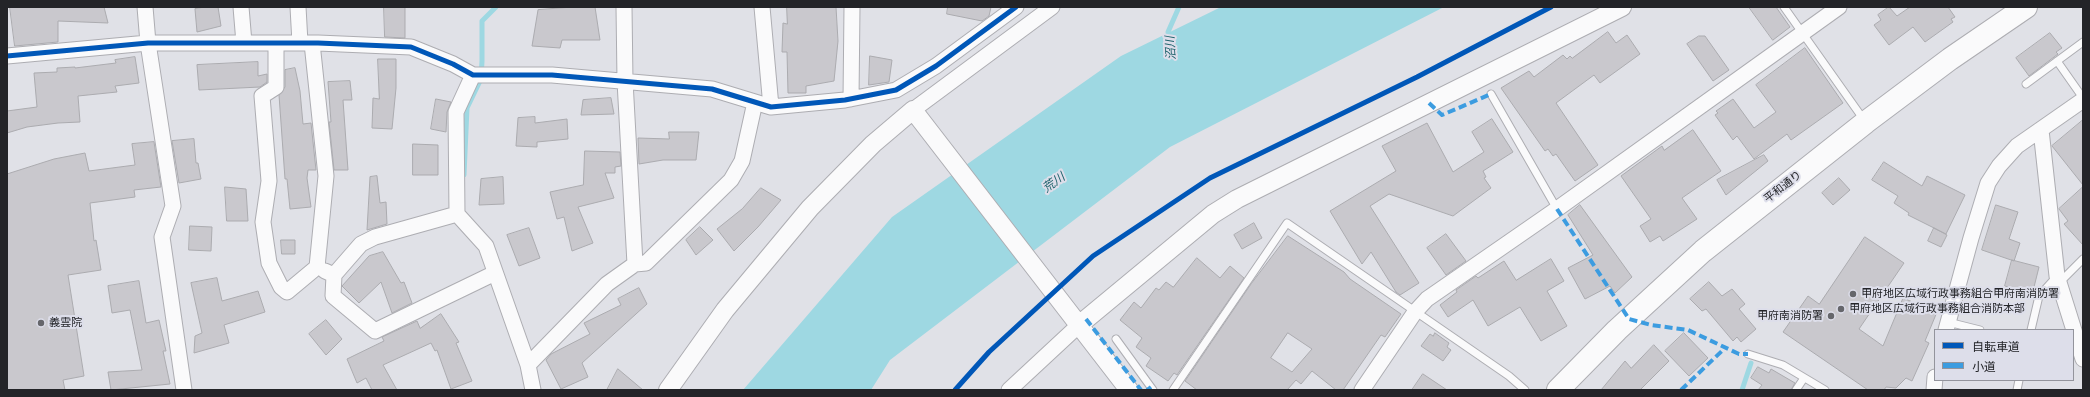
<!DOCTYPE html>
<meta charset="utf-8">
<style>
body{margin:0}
#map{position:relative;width:2090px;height:397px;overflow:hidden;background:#e0e1e7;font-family:"IBM Plex Sans","Noto Sans JP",sans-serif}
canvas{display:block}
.frame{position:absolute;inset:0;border:8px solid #232428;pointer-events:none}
.legend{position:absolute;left:1934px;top:329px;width:140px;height:52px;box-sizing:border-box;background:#dddeea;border:1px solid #93949c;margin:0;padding:5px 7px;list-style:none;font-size:12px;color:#232428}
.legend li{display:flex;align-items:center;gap:8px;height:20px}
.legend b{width:20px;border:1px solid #93949c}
</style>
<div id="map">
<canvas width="2090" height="397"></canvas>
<div class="frame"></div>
<ul class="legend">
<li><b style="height:5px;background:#0057b8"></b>自転車道</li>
<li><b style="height:5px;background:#3c9ce0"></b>小道</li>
</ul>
</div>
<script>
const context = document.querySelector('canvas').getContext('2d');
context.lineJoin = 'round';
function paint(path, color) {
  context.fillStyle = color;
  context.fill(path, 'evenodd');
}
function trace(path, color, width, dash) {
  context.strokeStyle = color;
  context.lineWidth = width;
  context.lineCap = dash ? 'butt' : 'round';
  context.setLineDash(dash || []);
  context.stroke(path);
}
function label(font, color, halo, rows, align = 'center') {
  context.font = font + ' "IBM Plex Sans","Noto Sans JP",sans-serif';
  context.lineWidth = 4;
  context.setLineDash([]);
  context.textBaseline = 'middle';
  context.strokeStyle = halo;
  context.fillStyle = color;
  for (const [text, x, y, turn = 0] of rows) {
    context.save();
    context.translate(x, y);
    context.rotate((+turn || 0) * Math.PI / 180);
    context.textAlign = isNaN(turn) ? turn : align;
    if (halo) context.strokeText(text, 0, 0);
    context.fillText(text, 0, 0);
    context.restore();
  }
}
const water = new Path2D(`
 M1221 7H1444L1170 147 890 360 871 390H743L892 217 1121 56Z`);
const stream = new Path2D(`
 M1169 40 1168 32 1179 7
 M464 175 467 108 481 79 482 61V21L496 7
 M1742 390 1751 363`);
const building = new Path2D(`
 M10 7H104L108 23 58 21V42L15 46Z
 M205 7H218L221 26 197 32 195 9Z
 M384 7H405V38L385 37Z
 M573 7H595L600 40H562L560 48 532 46 538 10Z
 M787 7H836L838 41 834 81 806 86V93H788L787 52H782L783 23 787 24Z
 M948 7H991L989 16 982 21 947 14Z
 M1749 7H1776L1790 27 1773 40Z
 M1889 7 1897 16 1910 7H1948L1955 17 1951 19 1953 22 1925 42 1913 27 1889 45 1874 25 1881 20 1878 15Z
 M1608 32 1616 43 1627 35 1640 54 1600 83 1594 75 1556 103 1598 165 1575 181 1556 154 1553 156 1548 149 1545 151 1501 88 1529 71 1534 77 1563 55 1567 59 1570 56 1572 58Z
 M2050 33 2062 48 2056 52 2058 54 2029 76 2016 58Z
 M1699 36H1705L1729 70 1713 81 1687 44Z
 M1805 48 1843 103 1791 140 1787 134 1754 159 1737 136 1733 140 1715 115 1718 113 1716 111 1733 99 1754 128 1776 112 1756 85Z
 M870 56 892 60 889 82 869 85Z
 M135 57 139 83 115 86 117 92 78 96 80 122 58 123 27 127 7 133V111L37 107 34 73 57 72V68L75 67V68L116 63 115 60Z
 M378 59H396V88L392 129 372 128 373 98 379 99Z
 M258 62V76L267 74V82L260 87 199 90 197 65Z
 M295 68 300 91 303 124 311 123 316 170H308L307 178 311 207 290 209 287 179H285L279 95 285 87V70Z
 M350 81 352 100H343L348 170H334L329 122H331L328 82Z
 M611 98 614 114 581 115 583 100Z
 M436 99 451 102 447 112 446 132 431 129Z
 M535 117V123L567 119 568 139 537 142V147L516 146 518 118Z
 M1492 119 1513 152 1483 171 1486 177 1484 178 1491 188 1453 216 1389 194 1370 206 1419 283 1400 295 1396 292 1371 252 1362 264 1330 211 1396 171 1382 146 1427 123 1453 172 1484 152 1472 132Z
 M2083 120V185L2052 146Z
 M1693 130 1721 171 1682 198 1697 219 1663 241 1660 236 1650 242 1640 226 1651 219 1621 176 1662 146 1664 150Z
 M669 132H699L696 160H663L639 164 638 138 669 139Z
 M194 139 196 163H198L201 179 179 183 172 141Z
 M154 142 161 187 134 190 135 197 90 203 94 241 96 240 101 270 68 275 84 376 63 380 65 390H7V174L54 159 85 153 89 171 135 165 132 144Z
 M413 144 438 145V175H413Z
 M585 151 620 152 621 166 615 167V173H605L614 198 578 207 593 243 572 251 564 217 557 219 550 192 583 185Z
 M1764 155 1768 161 1726 195 1717 180Z
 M1884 162 1922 186 1927 176 1965 195 1946 234 1908 215 1909 213 1894 203 1898 196 1872 180Z
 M377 176 380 203 386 202 387 224 367 230 370 177Z
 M503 177 504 204 479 205 481 179Z
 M1839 178 1850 190 1833 205 1822 193Z
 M225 187 246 189 248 221H227Z
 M2083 187V245L2064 224 2068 221 2059 209Z
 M761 188 781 200 758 227 734 251 717 229 742 209Z
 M1580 205 1632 277 1615 293 1610 286 1585 299 1568 268 1593 255 1568 215Z
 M1996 205 2018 212 2009 239 2020 243 2014 261 1982 250Z
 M1254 223 1262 238 1242 249 1234 235Z
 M190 226 212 227 211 251 189 250Z
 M700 227 713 240 696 255 686 240Z
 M529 228 540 258 519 266 507 235Z
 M1934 228 1947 235 1941 247 1928 241Z
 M1446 234 1466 261 1446 275 1427 248Z
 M1288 236 1344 272 1350 279 1401 314 1385 337 1381 335 1343 390H1336L1312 371 1301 384 1296 380 1287 390H1197L1185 381 1251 284ZM1288 333 1312 349 1292 372 1271 358Z
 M1865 237 1904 263 1859 329 1883 346 1903 298 1937 312 1925 341 1929 343 1912 381 1906 378 1896 388 1886 387 1884 390H1868L1783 332 1808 296 1819 304Z
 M281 240H295V254H282Z
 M383 252 401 283 404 282 412 303 392 313 381 282 359 303 342 286 369 256Z
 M1197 258 1220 278 1230 266 1244 278 1177 375 1174 373 1168 381 1146 366 1151 358 1136 347 1142 338 1120 320 1134 302 1141 308 1156 288 1159 290 1166 282 1173 287Z
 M1551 259 1564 281 1547 291 1567 326 1541 341 1520 307 1488 326 1473 300 1448 317 1440 305 1457 292 1456 290 1476 276 1478 278 1504 261 1516 280Z
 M2012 260 2039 267 2033 291 2019 287 2018 290 2005 286Z
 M217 278 222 301 258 291 265 312 224 325 229 343 194 353 195 336 202 333 191 283Z
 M139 281 146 323 159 320 166 351H163L170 384 111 390 108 372 142 370 130 310 112 313 108 286Z
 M1709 282 1722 296 1732 289 1745 304 1739 309 1756 329 1741 342 1737 337 1733 341 1706 309 1702 311 1690 299Z
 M639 288 647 304 582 363 588 377 561 389 546 360 551 354 590 334 584 323 621 305 618 299Z
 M441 314 459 342 456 343 472 381 451 389 437 350 435 351 431 343 383 365 397 390H372L366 378 357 383 347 359 384 341 382 337 417 321 420 328Z
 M326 320 342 339 326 355 309 334Z
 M1435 333 1449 343 1447 347 1451 350 1443 361 1421 346 1430 334 1433 336Z
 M1684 333 1708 358 1689 376 1665 351Z
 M1654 345 1669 361 1640 390H1601L1625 361 1631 368Z
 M1758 367 1769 373 1771 369 1795 383 1791 390H1758L1762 385 1751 378Z
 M618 369 643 390H607Z
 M1423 374 1447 390H1412Z`);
const service = new Path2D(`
 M1784 7 1864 120
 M2057 61 2083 98
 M2026 84 2083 42
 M1491 94 1557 209
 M2059 283 2083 259
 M1948 322 1980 330
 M2031 330 2039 296 2057 276
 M1116 339 1153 390
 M1748 354 1783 365 1825 390
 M1173 390 1287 223 1509 376 1525 390
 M1796 390 1804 378
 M2017 390 2019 380`);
const minor = new Path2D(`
 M145 7 148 43 173 206 162 237 184 390
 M241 7 244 43
 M298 7 300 43
 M624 7 625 81 635 264
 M762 7 771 107
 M276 43V87L262 96 269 181 263 222 269 263 281 287 287 292 317 267 326 176 312 43
 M7 56 148 43H318L411 47 453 64 473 75H552L712 89 771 107 845 100 896 90 936 66 1016 7
 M473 75 456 112 457 214 486 246 528 365 533 390
 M851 99 852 7
 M913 110 1052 7
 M2041 130 2057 276 2083 359
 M325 271 334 275 361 244 375 237 457 214
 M334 275 333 296 375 331 495 273
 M1946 330 1971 238 1988 183 1999 166 2017 146 2083 100
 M528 365 607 284 635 264 646 263 731 180 742 161 755 102
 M1009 390 1079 325
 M1362 390 1415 312 1427 299 1557 209 1839 7
 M1934 390 1935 377`);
const tertiary = new Path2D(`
 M1079 325 1213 214 1237 199 1622 7
 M668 390 725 310 810 208 873 144 913 110 1129 390`);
const trunk = new Path2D(`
 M1558 390 1617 330 1703 251 1866 122 1950 59 2026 7`);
const quiet = new Path2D(`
 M1429 103 1442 115 1491 94
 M1557 209 1629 319 1651 325 1688 330 1739 354H1748
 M1086 319 1141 390
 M1147 390 1151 387
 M1681 390 1725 348`);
const cycleway = new Path2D(`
 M7 56 148 43H318L411 47 453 64 473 75H552L712 89 771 107 845 100 896 90 936 66 1016 7
 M955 390 989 352 1093 256 1210 178 1417 77 1551 7`);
const markers = [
 [1853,294,4,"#65666b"],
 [1841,309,4,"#65666b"],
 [1831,316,4,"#65666b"],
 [41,323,4,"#65666b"]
];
const streetNames = [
 ["平和通り",1783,187,-38]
];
const poiNames = [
 ["甲府地区広域行政事務組合甲府南消防署",1861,294],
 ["甲府地区広域行政事務組合消防本部",1849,309],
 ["甲府南消防署",1823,316,"right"],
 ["義雲院",49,323]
];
const waterNames = [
 ["沼川",1171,48,-94],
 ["荒川",1054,183,-36]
];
paint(water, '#9ed8e2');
trace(stream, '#9ed8e2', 5);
paint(building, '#c9c8cd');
trace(building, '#ababaf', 1);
trace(service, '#adadb2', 9);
trace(minor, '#adadb2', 17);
trace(tertiary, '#adadb2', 20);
trace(trunk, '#adadb2', 24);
trace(service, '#fafafb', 7);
trace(minor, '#fafafb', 15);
trace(tertiary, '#fafafb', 18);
trace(trunk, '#fafafb', 22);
trace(quiet, '#3c9ce0', 4, [8, 4]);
trace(cycleway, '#0057b8', 5);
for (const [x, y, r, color] of markers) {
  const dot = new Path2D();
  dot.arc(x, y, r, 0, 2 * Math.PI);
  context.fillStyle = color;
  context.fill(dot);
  trace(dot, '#dddeea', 1.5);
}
label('11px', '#232428', '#dddeea', streetNames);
label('11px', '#232428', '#dddeea', poiNames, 'left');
label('italic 12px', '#1c616a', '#dddeea', waterNames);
</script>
